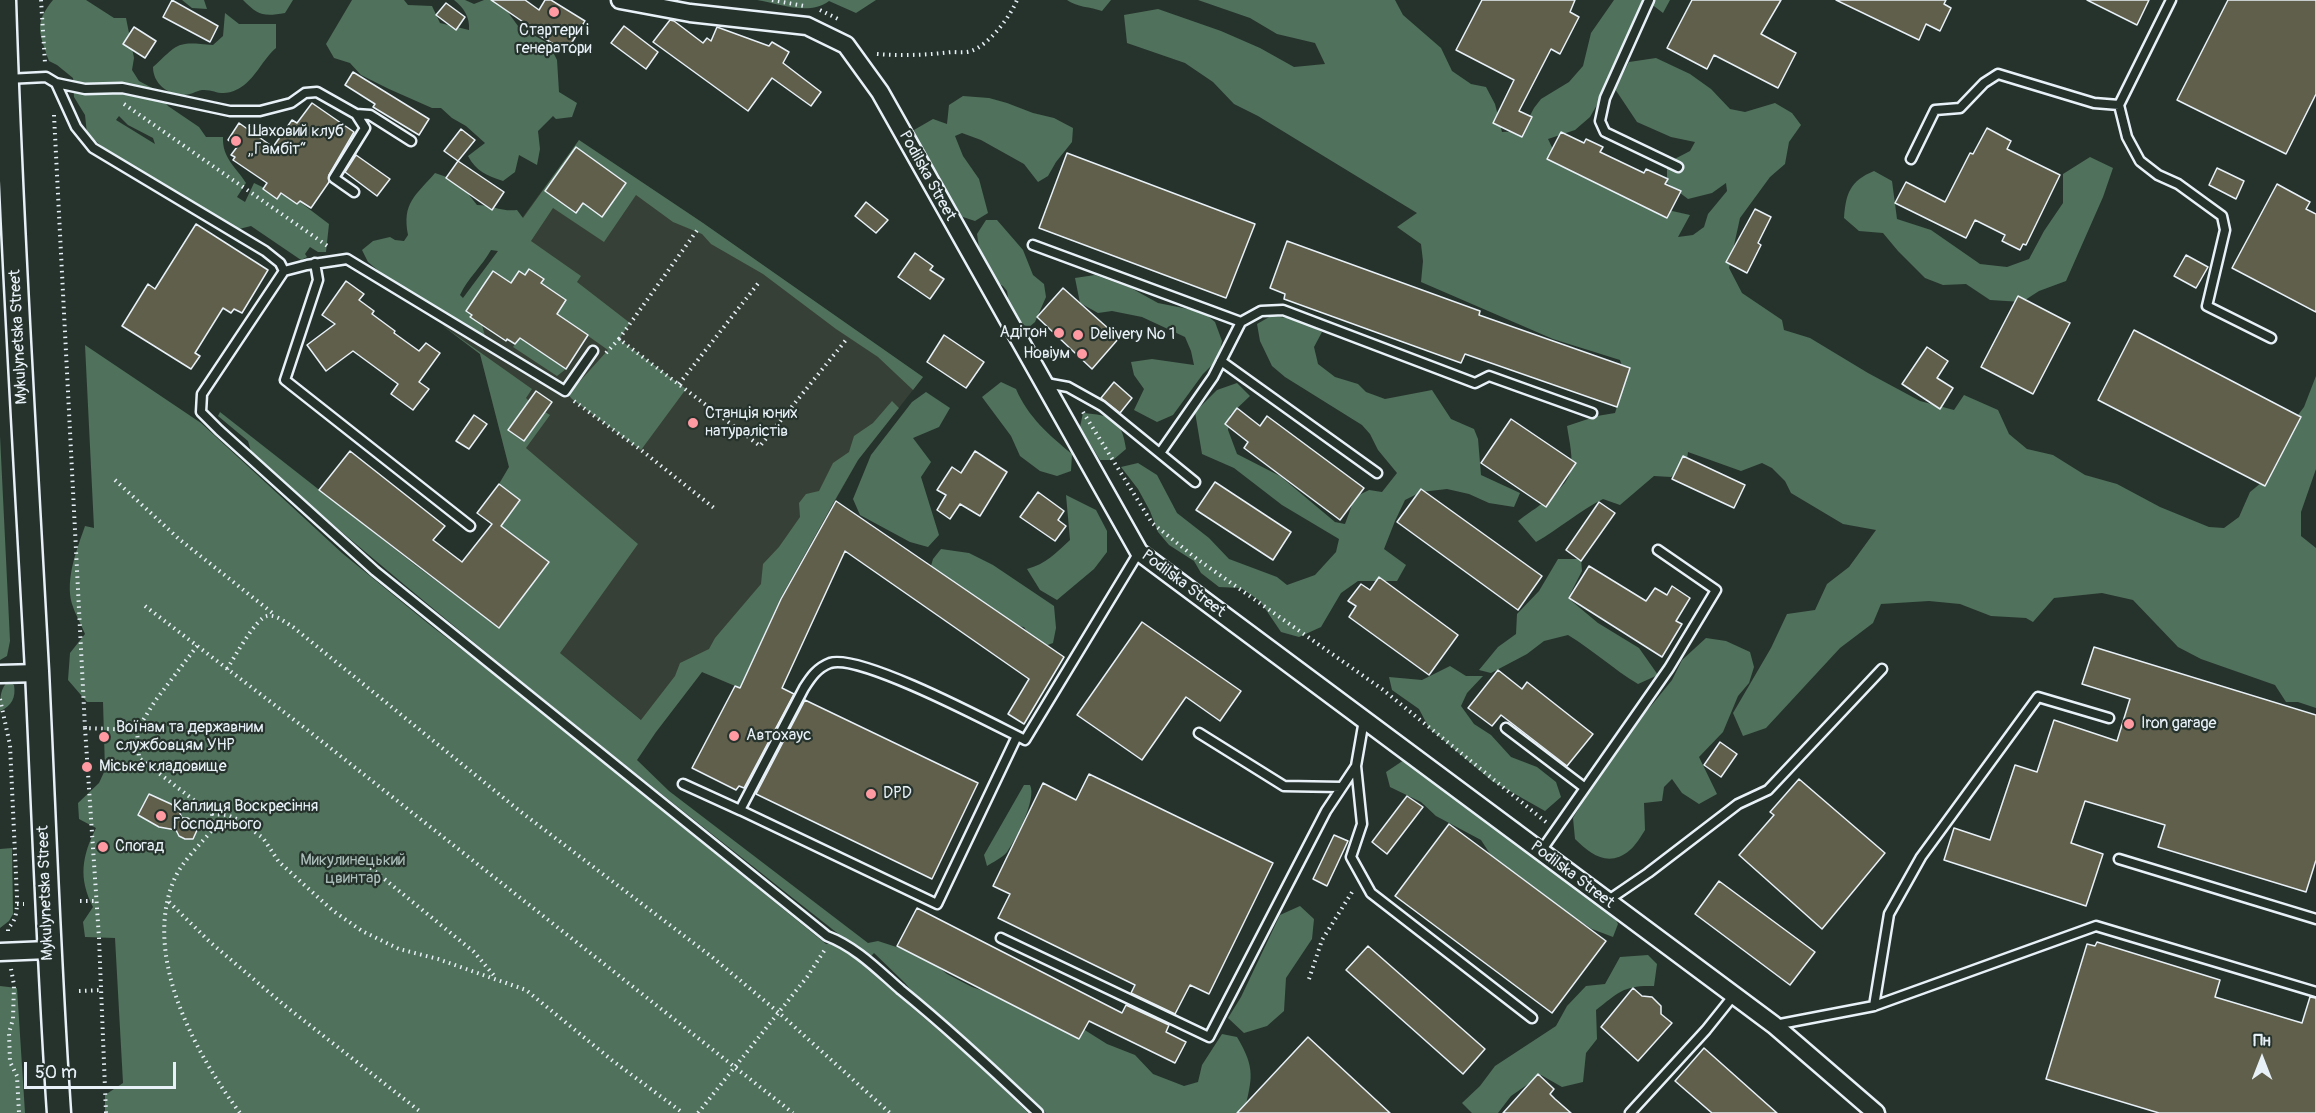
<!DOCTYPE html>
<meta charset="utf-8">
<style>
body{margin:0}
#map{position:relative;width:2316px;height:1113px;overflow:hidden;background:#26332d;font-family:Pangolin,sans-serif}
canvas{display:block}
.north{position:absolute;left:2232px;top:1029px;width:60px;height:60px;-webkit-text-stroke:4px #26332d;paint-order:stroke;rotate:0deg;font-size:16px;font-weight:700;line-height:24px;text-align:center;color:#e8f1f8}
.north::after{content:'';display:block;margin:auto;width:21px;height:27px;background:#e8f1f8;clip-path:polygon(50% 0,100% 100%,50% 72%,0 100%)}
.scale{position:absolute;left:24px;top:1062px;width:152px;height:27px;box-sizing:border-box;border:3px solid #e8f1f8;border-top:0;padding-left:8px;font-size:18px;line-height:21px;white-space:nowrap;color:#e8f1f8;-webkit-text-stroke:4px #26332d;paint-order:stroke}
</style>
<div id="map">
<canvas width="2316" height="1113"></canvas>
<div class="north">Пн</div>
<div class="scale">50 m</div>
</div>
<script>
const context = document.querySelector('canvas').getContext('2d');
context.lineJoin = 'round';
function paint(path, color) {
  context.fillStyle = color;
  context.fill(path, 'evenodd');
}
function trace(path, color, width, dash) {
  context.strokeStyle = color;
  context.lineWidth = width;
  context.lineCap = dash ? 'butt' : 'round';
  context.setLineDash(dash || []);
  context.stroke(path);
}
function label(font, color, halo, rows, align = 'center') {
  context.font = font + ' Pangolin,sans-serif';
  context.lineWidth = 4.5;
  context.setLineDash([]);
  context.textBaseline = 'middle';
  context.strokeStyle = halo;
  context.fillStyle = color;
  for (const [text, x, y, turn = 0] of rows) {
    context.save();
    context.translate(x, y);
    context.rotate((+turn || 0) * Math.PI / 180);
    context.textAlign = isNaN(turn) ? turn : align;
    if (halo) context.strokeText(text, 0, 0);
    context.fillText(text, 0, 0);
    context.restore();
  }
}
const built = new Path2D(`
 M579 140 703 223 923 377 858 460 780 599 740 688 702 672 656 732 511 613 549 562 501 526 499 484 509 467 480 354 443 326Z`);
const green = new Path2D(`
 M53 0H86L114 18H126L134 58 132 70 139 81 156 90 168 106 199 127 206 137H223C222 158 236 167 246 183L237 197 245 202 254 183 275 193 292 196 329 224 326 252H318L310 247 305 254 307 257 301 260 251 226 235 230 103 147 87 134 85 115 74 97 73 78 57 65 49 61C40 34 33 24 53 0ZM119 116 128 125 153 138 155 144 116 120Z
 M182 0H204L207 9 192 8Z
 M243 0H293L285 13C263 17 258 15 243 0Z
 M352 0H404L408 5 432 6 440 23 469 30C470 17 464 8 454 0H465L474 4 484 0H499L518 26 549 44 557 60 559 92 577 103 572 117 556 119 553 116 538 131 540 149 537 165 519 155 515 172 503 181C487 176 476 171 468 156L485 143 466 126 452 118 441 108H432L389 89 361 75 350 63 334 58 326 44Z
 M757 0H876L856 13 829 1C809 16 780 4 757 0Z
 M1067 0H1111L1102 11C1091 7 1076 7 1067 0Z
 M1198 0H1395L1403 15 1441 48 1452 71 1471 84 1486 87 1495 104 1502 132 1522 131 1534 108 1541 99 1569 82 1583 66 1591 33 1614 0H1643L1630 28 1618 68 1590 117 1575 130 1548 139 1561 166 1581 167 1641 204 1690 215 1678 237 1693 235 1704 227 1708 214 1727 191 1726 183 1712 193 1688 199 1667 183V163L1690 151 1695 142 1671 137 1637 122 1615 89 1629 62 1656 58 1690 74 1711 89 1730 109 1745 112 1775 103 1792 113 1801 125 1789 142 1785 164 1770 177 1740 218 1729 268 1742 293 1782 320 1784 330 1810 338 1868 373 1920 401 1954 410 1964 395 1998 410 2009 434 2027 449 2053 455 2085 475 2117 484 2160 507 2209 527 2224 528 2239 517 2250 492 2272 474 2277 443 2304 407 2316 376V469L2301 512V536L2316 548V708L2298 702H2286L2275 685 2201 659 2178 647 2133 600 2102 593 2054 598 2033 622 2026 618 1991 616 1960 604 1929 601 1881 604 1873 623 1840 648 1766 728 1743 736 1733 713 1771 648 1787 614 1815 610 1827 584 1849 567 1876 530 1843 524 1791 493 1785 481 1772 468 1762 463 1741 471 1688 452 1686 466 1671 477 1654 476 1620 505 1603 499C1579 511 1559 529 1536 542L1518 521C1533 509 1564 492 1570 473 1574 459 1569 440 1567 426L1597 416 1615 413 1626 377 1620 360 1553 339 1421 282 1423 261 1421 244 1397 227 1417 213 1258 116 1234 104 1213 82 1185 63 1127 43 1124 15 1158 9 1221 31 1260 48 1294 67 1325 64 1315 43 1277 34 1250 18Z
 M1646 0H1670L1663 13Z
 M225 13 239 24H276V48C262 60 255 80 238 89 220 98 216 89 202 90 196 91 190 95 184 95 167 95 153 83 153 67 179 43 176 41 213 45L223 36Z
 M963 96 989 98 1007 103 1033 113 1054 118 1073 128 1072 142 1056 162 1048 176 1038 182 1024 164 981 140 962 133 955 136 963 156 979 179 988 213 975 221 960 216 956 211 939 175 918 145 914 130 933 119 947 124 949 105Z
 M579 140 703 223 923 377 913 390 878 357 836 329 763 274 711 244 702 234 673 222 636 195 604 242 553 208 531 241 581 276 577 282 630 323 619 339 686 389 641 450 572 399 565 391 572 390 608 350 557 314 566 300 541 283 544 279 529 269 525 275 511 283 493 271 469 306 481 321 486 340 483 345 457 329 444 312 405 299 392 282 368 262 362 250 373 241 390 237 395 240 404 241 408 235C402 203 415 196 435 173L458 181 477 205C492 205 502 212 517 210L523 218ZM576 147 626 183 602 217 583 203 576 213 561 202ZM491 250 498 251 463 298 460 295C468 278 482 266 491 250Z
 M2090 157 2113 168 2103 197 2066 281 2039 291 2022 302 1990 300 1966 284 1943 285 1925 278 1898 251 1883 233 1859 231 1844 218C1846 193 1850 181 1874 171L1892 181 1897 219 1931 230 1980 264 2007 267 2029 259 2044 231 2063 203V174Z
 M986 220H997L1023 250 1033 275 1044 284 1046 297 1035 322 1028 328 1017 320 1009 303 1007 291 1003 286 992 280 979 248 977 234Z
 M1095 275 1131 288 1158 303 1203 312 1215 322 1222 341 1218 359 1203 374 1173 415 1157 422 1134 410 1144 389 1134 375 1131 362 1152 359 1194 365 1191 351 1185 337 1142 317 1112 311 1098 313 1080 303 1075 278Z
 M1271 316 1296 319 1322 332 1314 347 1318 364 1335 377 1358 384 1366 392 1385 399 1432 390 1451 419 1474 429 1478 439 1481 475 1520 493 1514 507 1489 503 1469 494 1447 489 1421 492 1405 500 1395 521 1384 549 1406 565 1397 581H1358L1341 593 1321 627 1299 637 1281 632 1260 601 1241 588 1219 587 1201 573 1194 561 1169 545 1158 532 1150 511 1138 489 1121 467 1138 463 1157 475 1177 513 1209 538 1229 559 1277 577 1287 585 1315 575 1336 552 1339 539 1282 505 1234 468 1202 454 1195 412 1217 390 1237 383 1250 396 1230 415 1228 430 1237 454 1280 476 1335 522 1345 524 1355 497 1369 490 1382 492 1397 473 1378 450 1370 434 1362 425 1285 377 1272 366 1260 341 1257 324Z
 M443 326 532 389 526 398 529 401 508 430 524 441 545 412 550 415 526 448 638 544 560 653 641 720 675 676 680 663 709 649 715 638 761 584 763 564 779 547 800 517 799 503 806 494 819 491 833 463 849 452 854 436 873 423 892 401 899 408 858 460 835 500 780 599 740 688 702 672 656 732 637 760 669 791 868 943 878 941 924 956 947 974 972 987 1072 1022 1107 1044 1135 1055 1153 1074 1184 1086 1198 1082 1202 1065 1222 1034 1237 1037C1256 1069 1252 1078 1244 1113H1046L926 1008 905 983 874 953 869 958C661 794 452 629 252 455L248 441 218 416 220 412 415 565 499 628 549 562 501 526 499 484 509 467 480 354Z
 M520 338 566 369 557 376 513 347Z
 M85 345 201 423 342 553 430 625 565 729 632 786 639 783 674 817 675 821 826 944H838L980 1066 1028 1113H105V1095L123 1083 115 938 85 937 83 922 93 907C78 878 82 856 96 828L79 819 78 803 99 783 105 770 103 702H87L68 680 70 653 85 634C81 624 75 614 72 604 65 579 77 549 85 526L94 528Z
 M1001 382 1016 389C1028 417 1049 435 1072 454L1071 471 1057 476 1040 471 1020 456 1011 436 982 397Z
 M926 392 950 408 939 427 913 438 931 462 921 477 939 535 928 547 910 542 860 515 853 499 871 455 912 402Z
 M1083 413C1111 415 1122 419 1126 449L1113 460H1100L1080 427Z
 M0 436 10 641 7 656 0 660Z
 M1066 495 1096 510 1107 531V552L1094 569 1057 600 1040 590 1027 569C1046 564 1056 553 1070 540Z
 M941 549 969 553 993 565 1054 606 1056 628 1053 643 1037 649 1024 627 1003 624 928 576 933 559Z
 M1558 559H1581L1582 571 1568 598 1598 623 1639 648 1658 675 1638 684C1613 669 1593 650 1568 635L1544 641 1527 654 1491 673 1479 670 1498 647 1516 634 1517 614 1539 591Z
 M1706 638 1726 641 1750 652 1754 667 1749 683 1738 696 1723 732 1699 757 1717 794 1699 804 1682 793 1672 779 1664 787 1662 801 1644 803 1645 830C1641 836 1636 845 1630 850 1609 868 1591 855 1575 839L1573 818 1625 732 1651 706 1672 680 1682 660Z
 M1450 666 1466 676H1483L1467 693 1461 706 1474 724 1491 735 1511 757 1537 767 1556 782 1561 797 1545 811 1492 781 1429 728 1419 709 1392 690 1389 677 1422 680Z
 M9 681 14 685C16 697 12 706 0 711 0 699 0 687 9 681Z
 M1404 760 1429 763 1454 789 1492 804 1521 823 1532 840 1540 864 1605 899 1618 924 1613 937 1592 929 1542 897 1494 860 1481 840 1436 816 1421 802 1390 787 1386 772Z
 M1024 785H1030C1037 799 1016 839 1007 852 1002 858 993 862 987 866L984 855Z
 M12 848 13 914 9 921 0 928V849Z
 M1300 906 1314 919 1312 939 1286 978 1284 1011 1267 1026 1244 1033 1228 1018 1241 997 1280 915Z
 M1648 955 1657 964 1654 986C1624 985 1619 992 1596 1010L1597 1039 1586 1053 1583 1082 1562 1087 1541 1075 1511 1096 1498 1113H1472L1462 1103 1480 1086 1495 1066 1556 1026 1567 1006 1586 986 1605 984 1620 957Z
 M0 986 17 988 25 1113H0Z`);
const building = new Path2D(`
 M172 0 218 26 210 42 163 17Z
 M491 0H525L539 10 545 0H551L585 21 566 52 528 28 529 26Z
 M1482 0H1575L1570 12 1579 17 1560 54 1551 49 1519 111 1532 117 1522 137 1493 123 1514 80 1456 50Z
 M1692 0H1781L1761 34 1796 53 1778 88 1714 55 1707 69 1667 48Z
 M1836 0H1946L1944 4 1951 8 1940 31 1926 24 1919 40Z
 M2087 0H2149L2137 25Z
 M2228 0H2316V94L2286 154 2177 100Z
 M446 3 465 17 456 30 436 15Z
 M670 20 674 21 703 43 707 38 711 41 717 27 769 46 772 42 789 52 783 63 821 92 811 106 772 78 748 111 653 42Z
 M624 26 658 52 646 69 611 43Z
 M134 27 156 41 145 58 123 44Z
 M353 72 429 119 419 135 373 107 375 104 345 85Z
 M312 103 354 132 329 175V182L311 208 300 201 297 204 281 193 277 199 263 189 267 183 233 160 235 157 231 155 237 147 228 140 239 123 273 147 292 120 297 123Z
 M1987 128 2011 141 2007 149 2060 175 2026 245 2023 244 2020 250 2002 241 2005 235 1975 220 1966 238 1895 203 1906 182 1945 202 1970 153 1973 154Z
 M461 129 475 140 458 161 444 151Z
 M1561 132 1584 143 1586 139 1603 147 1600 152 1644 173 1646 169 1668 179 1665 184 1681 191 1667 218 1547 159Z
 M576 147 626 183 602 217 583 203 576 213 545 191Z
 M1067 153 1255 224 1226 298 1039 228Z
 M356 155 390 179 377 196 345 172Z
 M458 161 504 192 492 210 446 178Z
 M2217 168 2244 181 2236 199 2209 185Z
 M2277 184 2310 202 2306 209 2316 214V312L2232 268Z
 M866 202 888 220 876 233 855 216Z
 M1755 209 1771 217 1758 243 1761 245 1747 273 1726 262Z
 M196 224 268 270 242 313 234 309 231 313 223 308 195 353 200 356 191 369 122 326 148 284 155 289Z
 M1287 241 1480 311 1479 315 1630 368 1617 407 1465 354 1461 363 1284 299 1285 294 1270 288Z
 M915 253 933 266 930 270 944 279 930 299 898 277Z
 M2186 255 2208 267 2196 288 2174 276Z
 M529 269 544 279 541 283 566 300 557 314 588 335 566 369 520 338 515 344 507 339 506 341 470 317 472 315 466 311 493 271 511 283 519 271 525 275Z
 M346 281 364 294 359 300 374 311 372 314 395 331 394 333 419 351 426 343 440 353 419 382 429 389 413 410 391 394 398 384 353 351 326 371 307 345 335 324 322 315Z
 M1063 288 1119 338 1092 369 1037 317Z
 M2018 296 2070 323 2033 394 1981 367Z
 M2134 330 2301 417 2265 486 2098 400Z
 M944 335 984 362 966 388 927 362Z
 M1927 347 1948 361 1937 378 1953 388 1940 409 1902 384Z
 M1114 382 1132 398 1120 413 1101 398Z
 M536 391 552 402 524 441 508 430Z
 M1237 408 1260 426 1267 416 1364 488 1340 520 1244 448 1248 442 1225 424Z
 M474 415 487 424 469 449 456 441Z
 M1511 419 1576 463 1546 507 1481 463Z
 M350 451 445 526 433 540 462 562 492 524 477 513 499 484 520 500 501 526 549 562 499 628 319 490Z
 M975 451 1007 472 980 516 960 504 950 519 937 510 946 495 937 490 952 467 961 473Z
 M1683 456 1745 485 1734 508 1672 479Z
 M1215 482 1291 532 1273 560 1196 510Z
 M1421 489 1542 576 1518 610 1397 522Z
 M1038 492 1064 511 1058 520 1066 526 1055 541 1020 517Z
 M836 501 1064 657 1024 724 1008 714 1029 679 845 551 782 688 794 694 744 788 739 786 736 790 692 768 735 686 740 688 781 599Z
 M1599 502 1615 513 1581 561 1566 550Z
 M1589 566 1646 601 1655 588 1667 595 1672 586 1690 598 1676 621 1682 624 1662 657 1569 598Z
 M1379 577 1458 635 1429 675 1349 617 1356 606 1348 601 1361 584 1370 590Z
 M1142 622 1241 691 1220 721 1186 697 1142 760 1077 715Z
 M2094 647 2316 715V860L2306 892 2158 847 2165 825 2085 801 2071 843 2103 854 2086 906 1944 860 1954 828 1990 840 2015 765 2037 772 2054 720 2117 741 2130 699 2082 684Z
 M1498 670 1522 689 1527 682 1593 734 1567 766 1501 715 1492 726 1468 708Z
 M805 700 978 783 932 879 756 794Z
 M1720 742 1737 754 1721 777 1704 765Z
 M1089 774 1273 863 1209 994 1190 985 1175 1014 1131 993 1135 985 998 918 1010 894 993 886 1043 783 1076 800Z
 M1799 779 1885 853 1822 929 1739 855 1774 815 1770 812Z
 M149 794 171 804 179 811 182 818H188L193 822 198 828 193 839H185L179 836 176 830 159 827 138 815Z
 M1407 796 1423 807 1387 854 1372 842Z
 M1449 824 1606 941 1552 1013 1395 896Z
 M1334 835 1348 841 1327 886 1313 879Z
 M1719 881 1815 952 1790 985 1695 914Z
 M917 908 1122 1013 1126 1005 1169 1025 1166 1032 1186 1042 1175 1063 1089 1021 1079 1039 897 946Z
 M2097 942 2220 980 2215 997 2302 1023 2310 997 2316 998V1113H2159L2046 1079 2087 944 2095 946Z
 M1368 946 1485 1049 1463 1074 1346 970Z
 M1633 988 1642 996 1652 997 1661 1006V1014L1672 1023 1638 1061 1601 1027Z
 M1308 1037 1390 1113H1237Z
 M1704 1048 1777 1113H1712L1675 1081Z
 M1538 1074 1554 1089 1550 1094 1555 1099 1571 1113H1503Z`);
const path = new Path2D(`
 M41 0 45 63
 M772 0 804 6
 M820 10 838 19
 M877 54C902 56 926 55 952 52 957 52 965 53 971 51 989 45 1010 17 1017 0
 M124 104 329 247
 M54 115 85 728 137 730 155 701 197 646
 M619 339 698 229
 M606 353 619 339 760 446 846 340
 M679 384 760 281
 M574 401 641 450 714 508
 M1083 412 1152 523 1197 559 1382 689 1546 822
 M115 480 179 539 275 615
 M145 606 310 732 793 1113
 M227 669C234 658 256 618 267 616 276 614 286 623 293 627L521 812 712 957 778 1012 890 1113
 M0 699 10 745 17 897C17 909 17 920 8 928V935
 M85 728 99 938 106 1113
 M137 730 139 758 212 814 227 815 239 820 263 838 279 862 332 910 362 931 399 949 438 959 526 990 613 1061 683 1113
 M212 814 213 829C200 845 182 861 174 880 142 956 195 1053 240 1113
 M366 864 474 952 496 978
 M80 901H96
 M169 902 210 942 284 1005 422 1113
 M17 904H24
 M11 969 14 985 13 1019 9 1033 10 1062 17 1076 19 1113
 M1309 979 1322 940 1354 889
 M79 991 101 990
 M698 1113 807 977 826 948`);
const service = new Path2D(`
 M1649 0 1605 98 1600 121 1605 132 1678 167
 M7 79 46 77 56 83 76 127 93 148 265 251 280 263 284 271 202 394 201 412 219 430 375 571 827 936C856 947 878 970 901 990 949 1029 994 1071 1038 1113
 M56 83 85 89 122 88 230 111H260L291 103 305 93 317 92 356 114 365 128 334 178 354 192
 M2119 105 2127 137 2140 161 2158 175 2178 184 2222 216 2225 230 2207 306 2271 338
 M356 114 370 115 411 141
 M1911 159 1935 110 1960 108 1984 83 1998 74 2094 103 2119 105 2171 0
 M1033 245 1241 322 1213 377 1160 453
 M315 263 318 280 285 380 470 526
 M284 271 307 265 347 259 565 391 593 351
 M1241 322 1261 311 1283 310 1475 383 1489 376 1592 413
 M1221 361 1377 473
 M1046 383 1068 387 1102 406 1195 482
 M1506 728 1585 788
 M1199 733 1284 786 1341 787
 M1356 766 1362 824 1351 857 1371 893 1532 1018
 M683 784 740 810 804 688C811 677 817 668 830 663 860 653 991 723 1025 740L1139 552
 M740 810 937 904 1017 736
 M1541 851 1669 668 1716 590 1658 550
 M2119 859 2316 919
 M1607 901 1648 873 1738 804 1768 790 1882 669
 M1001 938 1209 1037 1326 811 1356 766 1364 720
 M1874 1006 1889 914 1921 857 2038 697 2109 718
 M1775 1025 1874 1006 2096 926 2316 992
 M1630 1113 1706 1030 1734 995`);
const minor = new Path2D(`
 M620 0 690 13 807 26 846 45 880 92 1139 552 1774 1025 1876 1113
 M0 674 37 673
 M0 952 48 950`);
const secondary = new Path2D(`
 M4 0C11 224 25 447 37 671 44 819 49 966 59 1113`);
const markers = [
 [554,12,6,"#ff9aa2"],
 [236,141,6,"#ff9aa2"],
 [1059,333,6,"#ff9aa2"],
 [1078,335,6,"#ff9aa2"],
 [1082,354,6,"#ff9aa2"],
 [693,423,6,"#ff9aa2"],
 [2129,724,6,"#ff9aa2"],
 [734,736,6,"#ff9aa2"],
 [104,737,6,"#ff9aa2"],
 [87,767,6,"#ff9aa2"],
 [871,794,6,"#ff9aa2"],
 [161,816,6,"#ff9aa2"],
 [103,847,6,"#ff9aa2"]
];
const poiNames = [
 ["Стартери і",554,31,"center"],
 ["генератори",554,49,"center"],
 ["Шаховий клуб",248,132],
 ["„Гамбіт“",248,150],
 ["Адітон",1047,333,"right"],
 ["Delivery No 1",1090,335],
 ["Новіум",1070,354,"right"],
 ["Станція юних",705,414],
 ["натуралістів",705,432],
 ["Iron garage",2141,724],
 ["Воїнам та державним",116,728],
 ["службовцям УНР",116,746],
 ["Автохаус",746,736],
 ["Міське кладовище",99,767],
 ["DPD",883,794],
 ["Каплиця Воскресіння",173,807],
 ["Господнього",173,825],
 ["Спогад",115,847]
];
const streetNames = [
 ["Podilska Street",927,176,61],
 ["Mykulynetska Street",19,337,-93],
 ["Podilska Street",1183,584,37],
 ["Podilska Street",1572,875,37],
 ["Mykulynetska Street",46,893,-92]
];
const parkNames = [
 ["Микулинецький",353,861],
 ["цвинтар",353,879]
];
paint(built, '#374036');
paint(green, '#50715b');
paint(building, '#605f4b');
trace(building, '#e8f1f8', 1.5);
trace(service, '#e8f1f8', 13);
trace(minor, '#e8f1f8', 21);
trace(secondary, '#e8f1f8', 27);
trace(path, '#e8f1f8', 4, [1.5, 4.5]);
trace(service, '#26332d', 8);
trace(minor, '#26332d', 16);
trace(secondary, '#26332d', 22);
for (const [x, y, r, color] of markers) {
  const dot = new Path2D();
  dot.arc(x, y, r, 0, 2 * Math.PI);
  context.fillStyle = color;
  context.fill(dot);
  trace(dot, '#26332d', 2);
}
label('16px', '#e8f1f8', '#26332d', poiNames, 'left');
label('16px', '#e8f1f8', '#26332d', streetNames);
label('16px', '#abbeb9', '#26332d', parkNames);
</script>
